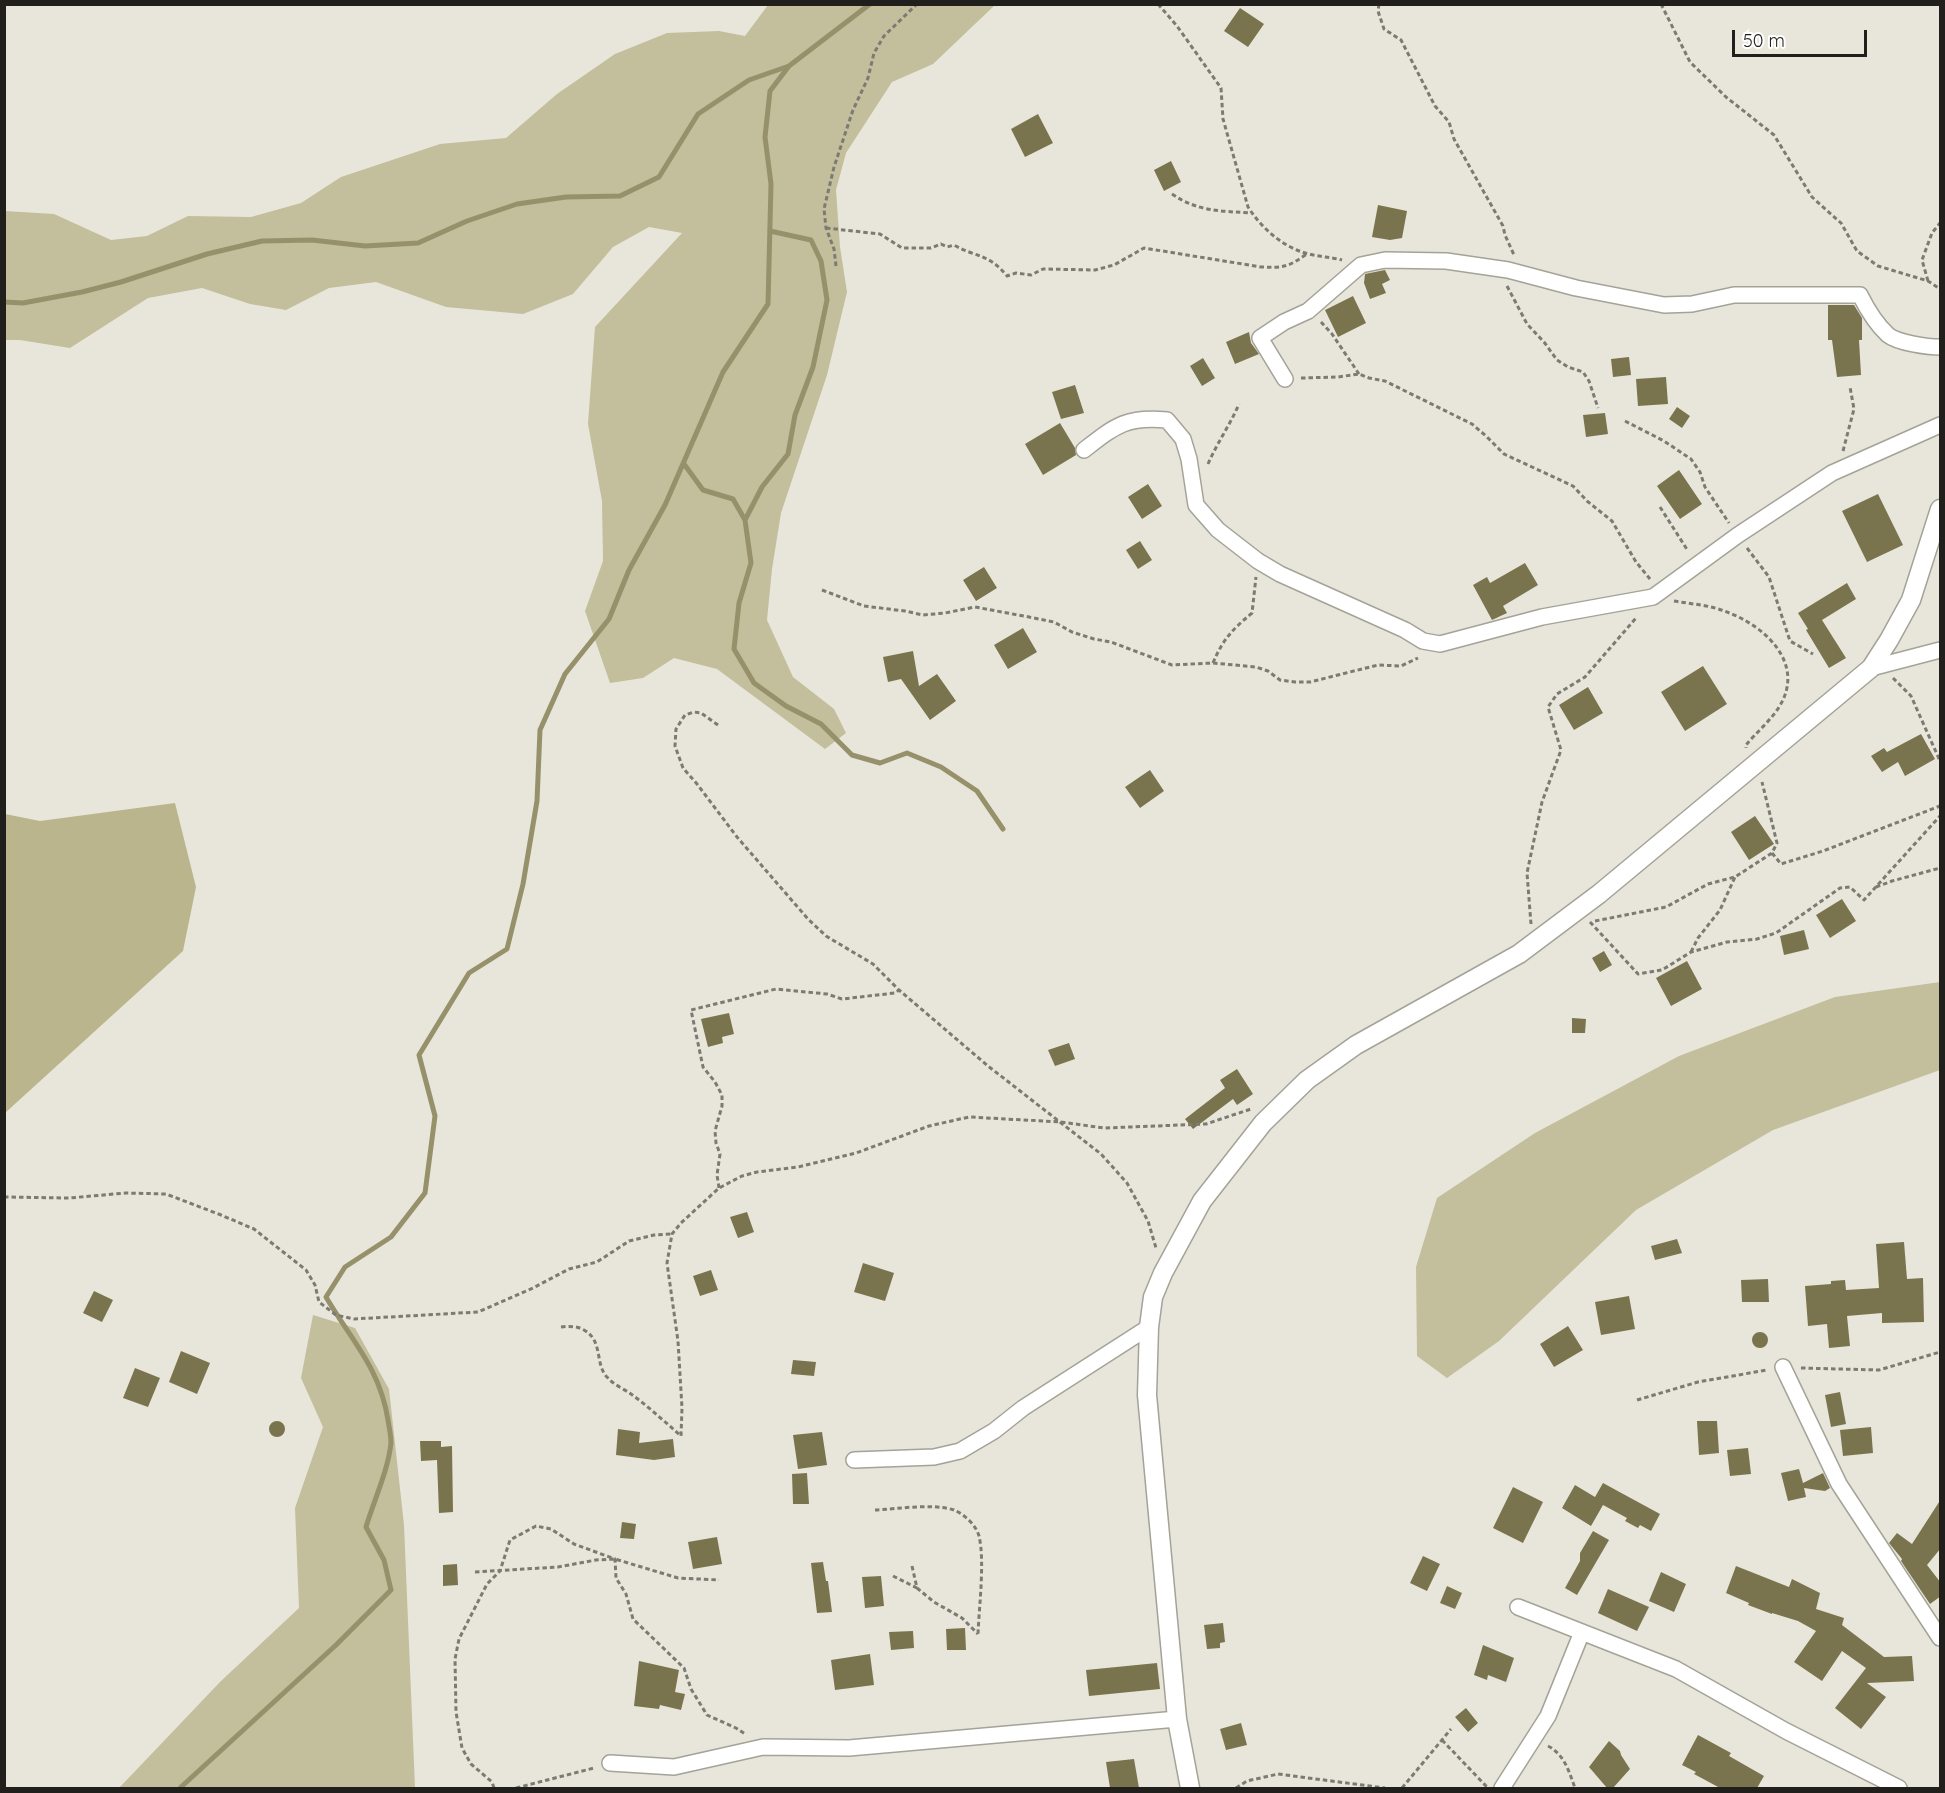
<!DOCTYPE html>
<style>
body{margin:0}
#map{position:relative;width:1945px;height:1793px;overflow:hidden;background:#e8e6da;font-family:Quicksand,sans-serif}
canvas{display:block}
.frame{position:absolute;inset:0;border:6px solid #201f1b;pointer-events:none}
.scale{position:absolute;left:1732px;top:30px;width:135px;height:27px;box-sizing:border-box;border:3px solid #201f1b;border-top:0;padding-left:8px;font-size:18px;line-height:21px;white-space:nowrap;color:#201f1b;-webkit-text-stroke:4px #fff;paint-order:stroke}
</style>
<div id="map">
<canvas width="1945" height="1793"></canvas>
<div class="frame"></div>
<div class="scale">50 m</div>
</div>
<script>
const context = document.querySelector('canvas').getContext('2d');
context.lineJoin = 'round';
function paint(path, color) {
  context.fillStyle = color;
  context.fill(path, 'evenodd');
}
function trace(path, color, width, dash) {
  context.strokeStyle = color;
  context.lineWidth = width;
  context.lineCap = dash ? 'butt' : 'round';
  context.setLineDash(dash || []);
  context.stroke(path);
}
const green = new Path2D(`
 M768 5H995L933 64 892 82 846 153 836 190 840 247 847 292 827 375 781 513 772 569 767 620 793 677 834 709 846 733 825 749 717 669 674 658 643 678 610 683 585 611 603 561 602 501 588 424 595 327 682 233 649 227 613 247 573 294 523 314 446 307 376 282 329 288 286 310 250 304 202 288 148 298 70 348 20 340H5V211L54 214 111 240 147 236 188 216 251 217 301 203 341 177 440 144 506 138 557 94 615 54 667 33 719 31 745 36Z
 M1940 982V1070L1773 1130 1636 1210 1499 1341 1447 1378 1417 1356 1416 1267 1437 1198 1535 1133 1679 1056 1835 997Z
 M313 1315 355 1328 389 1389 404 1525 415 1788H119L221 1681 299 1608 295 1508 323 1427 301 1378Z`);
const forest = new Path2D(`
 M175 803 196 887 183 951 5 1113V814L40 821Z`);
const stream = new Path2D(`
 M4 302 23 303 82 292 121 282 207 254 262 241 312 240 365 246 418 243 467 221 517 204 566 197 620 196 659 177 698 114 749 80 789 66
 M684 464 703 490 733 499 745 520 751 563 739 603 734 649 754 683 786 706 821 724 852 755 880 763 907 753 941 767 977 791 1003 829
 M745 520 762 487 788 454 795 415 813 367 827 300 821 261 811 240 770 231
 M180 1788 336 1645 391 1590 384 1560 366 1527C374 1500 388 1471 391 1443 391 1435 389 1427 388 1420 380 1368 351 1340 326 1297L345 1267 391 1237 425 1193 435 1116 419 1055 469 973 507 949 523 884 537 801 540 730 565 674 609 619 629 570 665 505 723 372 768 304 771 184 765 137 770 91 789 66 870 4`);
const building = new Path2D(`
 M1240 8 1264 24 1248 47 1224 31Z
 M1038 114 1053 143 1025 157 1011 129Z
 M1171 161 1181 182 1164 191 1154 170Z
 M1378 205 1407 211 1402 238 1390 240 1372 237Z
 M1385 270 1390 280 1382 284 1386 293 1370 299 1364 283 1365 274Z
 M1353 296 1366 323 1338 337 1325 310Z
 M1828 305H1854L1862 318V340H1859L1861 375 1837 377 1832 340H1828Z
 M1249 332 1251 343 1259 354 1235 364 1226 342Z
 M1629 357 1631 375 1613 377 1611 359Z
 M1203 358 1215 378 1202 386 1190 366Z
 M1666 377 1668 404 1638 406 1636 379Z
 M1075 385 1084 413 1061 419 1052 392Z
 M1677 407 1690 416 1682 428 1669 419Z
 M1605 413 1608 434 1586 437 1583 415Z
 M1060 423 1075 448 1076 455 1043 475 1025 444Z
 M1679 470 1702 504 1680 519 1657 486Z
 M1148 484 1162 506 1142 519 1128 497Z
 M1878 494 1903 545 1867 562 1842 511Z
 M1140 541 1152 560 1138 569 1126 550Z
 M1525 563 1538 585 1503 606 1507 613 1492 620 1473 585 1487 577 1490 583Z
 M984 567 997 588 976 601 963 580Z
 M1847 583 1856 599 1822 620 1846 658 1829 668 1806 630 1808 629 1798 613Z
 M1023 628 1037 652 1008 669 994 645Z
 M913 651 919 686 937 674 956 701 930 720 901 679 888 682 883 657Z
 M1703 666 1727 704 1685 731 1661 692Z
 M1588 687 1603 713 1574 730 1559 705Z
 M1921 734 1935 759 1905 776 1898 762 1882 772 1871 756 1884 748 1887 752Z
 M1150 770 1164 791 1140 808 1125 787Z
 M1755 816 1774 844 1749 860 1731 832Z
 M1842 899 1856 921 1830 938 1816 915Z
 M1804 930 1809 949 1784 955 1780 936Z
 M1604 951 1612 965 1600 972 1592 958Z
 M1687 961 1702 989 1671 1006 1656 978Z
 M729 1013 734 1034 722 1037 723 1043 708 1047 701 1019Z
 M1572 1018 1586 1019 1585 1033H1572Z
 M1069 1043 1075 1059 1055 1066 1048 1050Z
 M1237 1069 1253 1094 1237 1105 1233 1099 1193 1129 1185 1119 1225 1088 1220 1080Z
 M747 1212 754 1232 738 1238 730 1217Z
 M1677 1239 1682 1253 1655 1260 1651 1246Z
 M1904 1242 1907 1279 1923 1278 1924 1322 1882 1323V1313L1847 1316 1850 1346 1829 1348 1827 1324 1808 1326 1805 1286 1831 1284V1281L1845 1280 1846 1290 1879 1288 1876 1244Z
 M863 1263 894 1273 885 1301 854 1292Z
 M711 1270 718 1290 700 1296 693 1276Z
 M1768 1279 1769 1302H1742L1741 1280Z
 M94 1291 113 1300 102 1322 83 1313Z
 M1629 1296 1635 1329 1601 1335 1595 1302Z
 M1568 1326 1583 1350 1554 1367 1540 1344Z
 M1752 1340a8 8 0 1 1 16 0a8 8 0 1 1-16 0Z
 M181 1351 210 1363 197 1394 169 1382Z
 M793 1360 816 1362 814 1376 791 1374Z
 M135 1368 160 1378 148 1407 123 1398Z
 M1840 1392 1846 1424 1831 1427 1825 1395Z
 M1697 1421H1717L1719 1453 1699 1455Z
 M269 1429a8 8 0 1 1 16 0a8 8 0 1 1-16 0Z
 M1871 1427 1873 1453 1843 1456 1840 1430Z
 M618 1429 640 1432 639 1443 673 1439 675 1457 654 1460 616 1455Z
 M822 1432 827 1465 798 1469 793 1435Z
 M420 1441H441V1447L452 1446 453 1512 439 1513 437 1460 421 1461Z
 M1748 1448 1751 1474 1730 1476 1727 1450Z
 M1799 1469 1803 1483 1823 1473 1830 1488 1825 1491 1804 1488 1806 1497 1788 1501 1781 1473Z
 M807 1473 809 1504H793L792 1474Z
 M1603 1483 1660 1514 1651 1531 1640 1525 1638 1528 1625 1521 1627 1518 1603 1505 1591 1526 1562 1508 1575 1485 1595 1497Z
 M1513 1487 1543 1502 1523 1543 1493 1528Z
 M1941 1499V1548L1927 1565 1941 1583V1596L1930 1604 1901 1561 1902 1559 1889 1543 1897 1533 1912 1544Z
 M622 1522 636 1524 634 1539 620 1538Z
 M1593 1531 1609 1540 1577 1595 1565 1588 1580 1561V1553Z
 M717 1537 722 1564 693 1569 688 1542Z
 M1423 1556 1440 1564 1427 1591 1410 1583Z
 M823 1562 826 1581H828L832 1612 817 1613 811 1563Z
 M457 1564 458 1585 443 1586V1565Z
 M1736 1566 1789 1587 1792 1579 1820 1593 1816 1609 1844 1618 1842 1625 1884 1657 1912 1656 1914 1681 1867 1683 1886 1697 1861 1729 1835 1708 1866 1668 1842 1651 1822 1681 1794 1662 1816 1631 1798 1621 1772 1613V1614L1748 1605 1749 1603 1726 1593Z
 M1661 1572 1686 1584 1674 1612 1649 1601Z
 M881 1576 884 1606 865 1608 862 1577Z
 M1447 1586 1462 1593 1455 1609 1440 1603Z
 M1608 1589 1649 1607 1637 1631 1598 1613Z
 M1223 1623 1225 1642 1220 1643V1648L1207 1649 1204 1625Z
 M965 1628 966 1650H947L946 1629Z
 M913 1631 914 1648 891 1650 889 1632Z
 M1483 1645 1514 1658 1506 1682 1488 1675 1487 1680 1474 1675Z
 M870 1654 874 1685 835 1690 831 1660Z
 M639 1661 679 1670 675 1692 685 1694 681 1710 660 1705 659 1709 634 1706Z
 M1157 1663 1160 1689 1089 1696 1086 1670Z
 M1466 1708 1478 1723 1468 1732 1455 1717Z
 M1241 1723 1247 1745 1226 1750 1220 1729Z
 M1698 1735 1731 1753 1729 1756 1764 1776 1757 1788H1720L1694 1774 1696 1772 1682 1765Z
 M1609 1741 1620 1751 1621 1755 1630 1769 1613 1788H1607L1589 1767Z
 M1134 1759 1139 1788H1110L1106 1762Z`);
const path = new Path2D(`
 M1158 4 1177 26 1221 88 1223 119 1248 207C1262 229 1284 248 1309 254 1320 257 1331 257 1342 260
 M1379 4 1378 11 1384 29 1401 40 1435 106 1449 122 1454 139 1503 226 1505 235 1514 255
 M1661 4 1690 62 1726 97 1774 135 1812 197 1841 223 1857 251 1878 266 1928 281 1940 289
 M1172 194C1198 212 1222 211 1252 213
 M826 228 880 234 902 248H931L941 244 947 247 954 245C977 258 988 253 1007 276L1016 273 1031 275 1043 269 1095 270 1114 265 1144 248 1261 267C1284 268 1288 267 1307 254
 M836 266 834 249 826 228 824 209 834 167 853 110 868 78 874 53 884 36 917 4
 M1928 281 1922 260 1932 233 1940 223
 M1507 286 1527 324 1544 342 1557 360 1568 367 1583 372 1589 381 1598 408
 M1321 322 1332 334 1359 374
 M1301 378 1338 377 1359 374 1369 378 1385 381 1472 424 1486 436 1504 454 1573 486 1587 501 1612 521 1636 562 1650 579
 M1625 421 1664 441 1691 459 1700 472 1705 487 1729 523
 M1843 451 1854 409 1850 387
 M1208 464C1217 443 1230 425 1239 404
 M1660 507 1688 551
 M1747 548 1769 577 1790 641 1813 654
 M822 590 864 606 905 611 923 615 945 613 975 607 1029 617 1054 622 1072 632 1094 639 1111 642 1172 665 1213 663 1256 667 1268 671 1280 680 1295 682H1310L1378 665 1401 666 1418 658
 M1674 601C1691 604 1709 605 1724 611 1763 624 1807 663 1779 707 1772 719 1755 734 1746 745V748
 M1213 663C1223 639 1232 630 1252 613L1256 577
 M1893 678 1911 696 1940 761
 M718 725 701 713 694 712 685 715 676 729 675 746 683 768 697 784 737 837 808 919 826 936 873 964 899 990 988 1066 1101 1154 1127 1183 1148 1221 1156 1248
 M1772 853 1781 864 1823 851 1940 806
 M1876 887 1892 881 1940 868
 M1595 921 1666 907 1708 884 1735 877 1772 853 1777 843 1762 782
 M1590 922 1638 974 1662 970 1691 952 1727 942 1757 939 1776 933 1840 888 1850 887 1864 900 1940 816
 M1531 924 1527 873 1542 802 1561 750 1548 707 1557 694 1585 677 1636 618
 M1691 952 1698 938 1720 910 1735 877
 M719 1188 717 1175 720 1154 716 1143 715 1131 722 1106V1095L715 1082 703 1067 691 1010 776 989 827 994 842 999 895 993 899 990
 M4 1197 69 1198 126 1193 166 1194 221 1215 254 1229 306 1270 315 1285 319 1302 336 1315 354 1319 478 1312 533 1288 569 1269 597 1262 629 1241 654 1235 672 1234
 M561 1327C569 1326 577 1326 584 1330 604 1341 594 1365 608 1378 614 1385 624 1389 631 1394 649 1407 665 1422 681 1436L682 1408 678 1341 667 1263 672 1234 681 1223 719 1188 742 1176 757 1172 798 1167 856 1153 929 1126 969 1117 1061 1122 1104 1128 1206 1124 1251 1109
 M1801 1368 1879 1370 1940 1352
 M1637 1400 1698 1382 1767 1370
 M875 1510C898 1509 932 1503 954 1510 964 1514 976 1525 979 1536 985 1561 979 1607 978 1634
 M912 1566 917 1588 934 1602 962 1618 978 1634
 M475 1572 558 1567 596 1560 615 1559 678 1578 719 1580
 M893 1576 917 1588
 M1442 1740 1487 1787
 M1548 1746C1565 1755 1569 1772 1575 1788
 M494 1788 492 1782 471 1764 462 1748 456 1712 455 1659 459 1639 487 1584 500 1571 510 1540 536 1526 551 1529 574 1544 615 1559 616 1578 626 1594 633 1619 684 1668 691 1689 707 1715 736 1728 745 1734
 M516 1788 594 1768
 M1236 1788 1247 1781 1278 1774 1385 1788
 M1402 1788 1451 1729`);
const minor = new Path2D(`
 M1285 379 1260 338 1284 322 1308 311 1361 265 1385 260 1446 261 1508 270 1576 288 1664 305 1692 304 1734 295H1860C1867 309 1876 324 1888 335 1898 343 1928 347 1940 347
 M1084 450C1115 426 1126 416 1167 420L1183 439 1189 459 1196 505 1218 530 1258 561 1280 574 1405 630 1423 641 1440 644 1542 617 1653 597 1738 535 1832 473 1940 425
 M1871 668 1940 650
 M1783 1367 1839 1484 1940 1638
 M854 1460 934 1457 960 1451 994 1431 1023 1408 1149 1327
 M1518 1607 1676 1669 1786 1731 1899 1788
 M610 1763 674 1767 763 1747 849 1748 1177 1719
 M1502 1788 1548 1716 1582 1632`);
const tertiary = new Path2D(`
 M1190 1788 1177 1719 1147 1395 1149 1327 1153 1297 1163 1273 1202 1201 1263 1123 1307 1080 1356 1045 1519 954 1599 894 1871 668 1889 640 1911 600 1940 509`);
paint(green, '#c3be9b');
paint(forest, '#bbb58d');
trace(stream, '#97916b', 5);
paint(building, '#7a744e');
trace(minor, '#a4a398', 18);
trace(tertiary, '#a4a398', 21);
trace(path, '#7c7b73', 3, [4.5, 3]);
trace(minor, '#fff', 15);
trace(tertiary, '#fff', 18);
</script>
